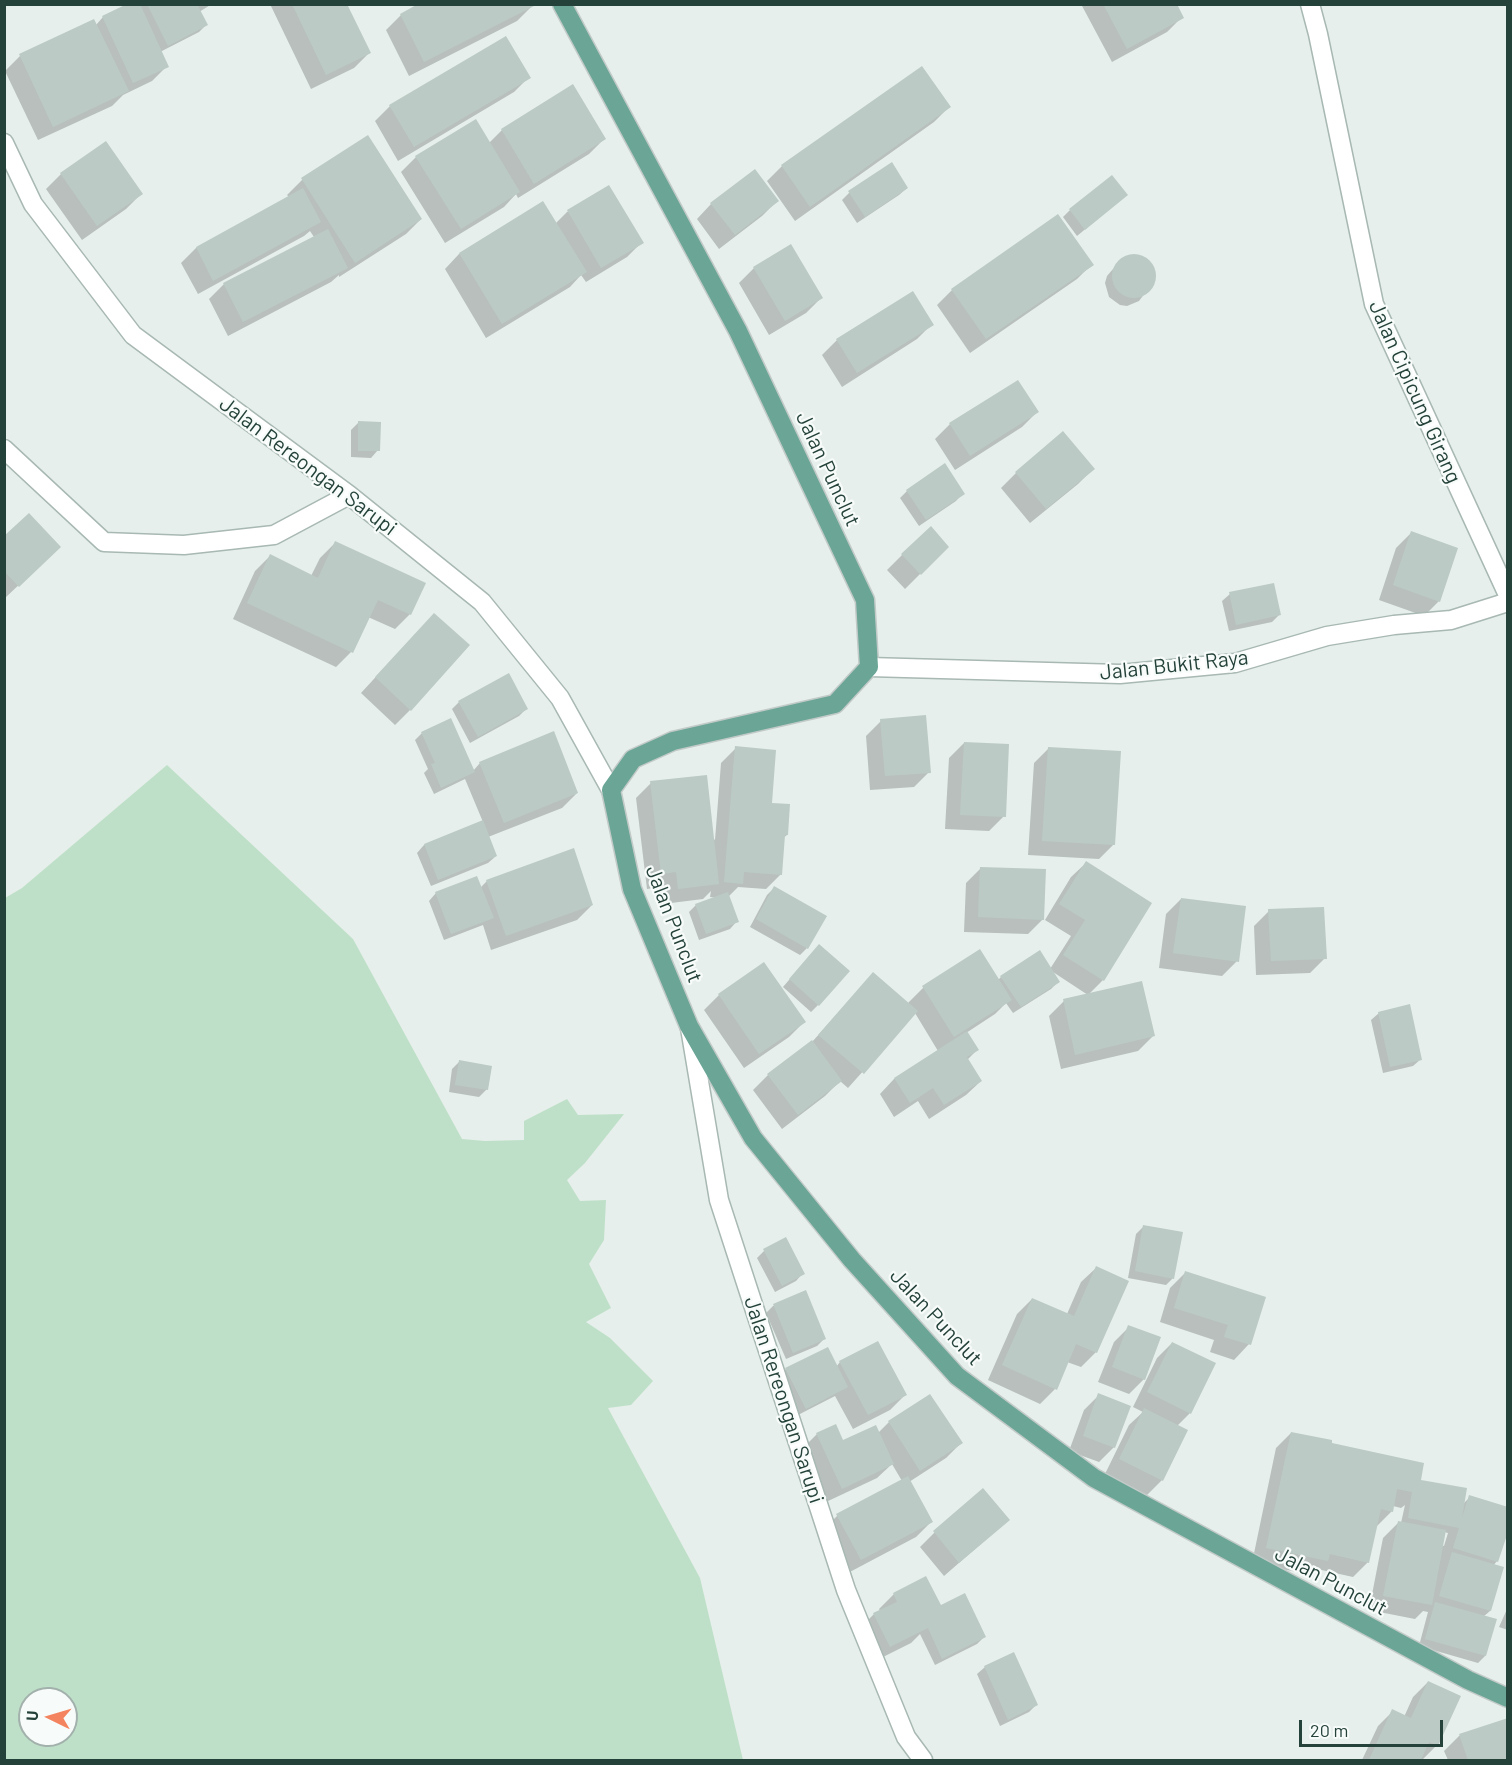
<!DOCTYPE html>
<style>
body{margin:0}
#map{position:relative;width:1512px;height:1765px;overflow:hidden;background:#e6efeb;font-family:Barlow,sans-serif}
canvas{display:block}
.frame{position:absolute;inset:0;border:6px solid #24423a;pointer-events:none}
.north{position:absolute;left:18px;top:1687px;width:60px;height:60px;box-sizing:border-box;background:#f7fbf9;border:2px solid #a3b1ad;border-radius:50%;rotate:275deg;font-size:16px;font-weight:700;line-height:24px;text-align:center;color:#24423a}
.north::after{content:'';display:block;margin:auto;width:21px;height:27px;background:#f4845f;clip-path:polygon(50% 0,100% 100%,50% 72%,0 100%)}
.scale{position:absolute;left:1299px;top:1720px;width:144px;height:27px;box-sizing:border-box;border:3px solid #24423a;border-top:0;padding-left:8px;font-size:18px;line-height:21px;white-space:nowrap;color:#24423a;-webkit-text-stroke:4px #f7fbf9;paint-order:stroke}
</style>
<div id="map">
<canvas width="1512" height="1765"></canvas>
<div class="frame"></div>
<div class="north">U</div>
<div class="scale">20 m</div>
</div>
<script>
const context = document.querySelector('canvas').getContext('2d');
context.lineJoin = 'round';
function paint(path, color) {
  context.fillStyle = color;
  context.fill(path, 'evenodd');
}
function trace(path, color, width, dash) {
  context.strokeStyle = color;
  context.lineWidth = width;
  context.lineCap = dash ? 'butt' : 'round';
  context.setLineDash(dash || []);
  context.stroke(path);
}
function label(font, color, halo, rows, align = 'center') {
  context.font = font + ' Barlow,sans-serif';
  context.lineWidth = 4.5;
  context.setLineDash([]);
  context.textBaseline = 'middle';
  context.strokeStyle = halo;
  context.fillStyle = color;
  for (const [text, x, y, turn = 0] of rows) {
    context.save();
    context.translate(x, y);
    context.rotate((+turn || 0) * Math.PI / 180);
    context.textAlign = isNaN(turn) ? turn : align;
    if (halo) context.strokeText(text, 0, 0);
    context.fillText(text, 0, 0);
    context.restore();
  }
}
const green = new Path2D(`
 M167 765 353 939 462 1139 485 1141 524 1140V1121L567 1099 578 1115 624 1114 585 1163 567 1180 580 1201 606 1200 604 1240 589 1264 611 1308 586 1322 610 1338 653 1381 631 1405 608 1408 700 1578 743 1760H5V898L22 888ZM30 1699H66V1735H30Z`);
const shadow = new Path2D(`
 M142 4H212L199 12 206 25 199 32 160 52 167 66 152 81 123 95 112 106 38 140 5 71 20 56 96 25 103 17 140 7Z
 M270 4H346L369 53 354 68 311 89Z
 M1081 4H1175L1182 17 1167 32 1112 62Z
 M532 6 517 21 409 76 386 30 401 15Z
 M529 77 514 92 398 161 375 121 390 106Z
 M949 107 934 122 795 221 767 181 782 166Z
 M502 130 604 139 589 154 518 198 516 194 504 207 445 243 401 172 416 157 489 143Z
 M367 137 421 219 406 234 339 277V275L331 282 228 336 209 299 224 284 314 237 310 231 304 236 198 294 181 263 196 248 289 197 287 195 302 180Z
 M61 174 141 194 126 209 82 240 46 189Z
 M608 187 642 242 627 257 586 282 581 275 570 287 486 338 445 269 459 254 543 203 555 224 567 212Z
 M907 188 899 195 857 223 842 200 849 193Z
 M777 201 762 216 719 249 697 219 711 204Z
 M1118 202 1077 236 1063 217 1070 210Z
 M1132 255 1139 256 1150 263 1154 268V281L1139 301 1127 306 1120 305 1109 297 1105 283 1107 276 1119 262Z
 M1092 264 1077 279 970 353 937 305 952 290Z
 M754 268 821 298 806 313 769 335 739 283Z
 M932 324 917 339 842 387 822 355 837 340Z
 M1037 412 1022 427 955 470 935 439 950 424Z
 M358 423 378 450 371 458 351 457V430Z
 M1093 469 1078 484 1030 523 1001 488 1016 473Z
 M907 491 963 493 956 501 919 526 900 498Z
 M1411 533 1439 601 1424 616 1379 600 1396 548Z
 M4 538 44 561 4 599Z
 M335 543 424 584 410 614 395 629 368 617 351 652 336 667 233 619 255 571 270 556 311 576 320 558Z
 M947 547 905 589 887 570 902 555Z
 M1230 594 1279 615 1272 622 1229 631 1222 601Z
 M419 630 410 710 395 725 361 693Z
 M459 702 526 709 519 716 470 743 452 709Z
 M881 721 929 772 914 787 870 790 866 736Z
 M422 733 473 771 480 763 577 793 562 808 488 837 496 856 488 863 431 886 417 853 424 845 483 822 465 779 434 794 424 773 428 769 415 740Z
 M964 743 1004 816 989 831 945 829 949 758Z
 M736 748 787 835 783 838 781 874 766 889 738 887 728 897 737 921 730 929 699 940 689 912 696 905 717 898 710 897 711 891 703 899 663 904 661 887 647 889 636 798 651 783 715 840 721 763Z
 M1049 748 1114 844 1099 859 1028 855 1034 763Z
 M1086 863 1103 980 1088 995 1053 972 1058 982 1051 989 1013 1013 1006 1003 995 1014 966 1033 977 1050 967 1060 981 1081 966 1095 929 1119 918 1101 894 1117 880 1094 894 1079 938 1051 915 1013 848 1088 840 1081 825 1096 782 1129 753 1090 768 1075 812 1042 873 974 907 1004 923 988 998 980 1001 977 1050 969 1071 936 1045 920 1071 877Z
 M981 868 1043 919 1028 934 964 932 966 883Z
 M487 881 592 905 577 920 491 950 483 925 444 940 429 901 436 893 480 888Z
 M774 888 807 948 800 955 750 927 767 895Z
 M1181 899 1237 961 1222 976 1159 968 1166 914Z
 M1269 911 1325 958 1310 973 1256 975 1254 926Z
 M812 953 818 1005 811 1012 783 987Z
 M763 964 804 1022 789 1037 744 1068 704 1010 719 995Z
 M1064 1001 1153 1036 1138 1051 1061 1069 1049 1016Z
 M1379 1013 1421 1059 1413 1066 1383 1073 1371 1020Z
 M459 1062 487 1089 479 1097 449 1092 452 1069Z
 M1143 1227 1173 1278 1166 1285 1128 1278 1136 1234Z
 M764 1251 803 1273 796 1281 775 1292 757 1258Z
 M1096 1268V1352L1081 1367 1067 1362 1055 1389 1040 1404 988 1380 1017 1314 1032 1299 1067 1314 1081 1282Z
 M1185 1273 1249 1344 1234 1360 1210 1352 1214 1340 1160 1322 1170 1288Z
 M805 1292 824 1339 817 1346 786 1359 766 1313 773 1306Z
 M1129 1327 1144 1379 1129 1394 1098 1382 1114 1342Z
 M1172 1343 1190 1413 1177 1426 1162 1480 1147 1495 1105 1474 1129 1425 1143 1412 1133 1407 1157 1358Z
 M840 1362 905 1395 890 1410 853 1429 835 1396 798 1415 779 1377 786 1369 836 1367Z
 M1099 1395 1114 1447 1099 1462 1069 1451 1084 1410Z
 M889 1422 961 1443 946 1458 909 1482 931 1522 916 1537 846 1574 822 1531 837 1516 902 1481 892 1464 877 1478 826 1502 802 1449 817 1434 843 1442 878 1433Z
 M1291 1433 1330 1444 1419 1481 1463 1504 1470 1497 1497 1561 1493 1566 1502 1568 1490 1611 1483 1617 1485 1656 1478 1663 1419 1646 1428 1612 1423 1611 1415 1619 1369 1610 1383 1538 1398 1523H1401L1405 1505 1401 1508 1393 1506 1392 1511 1376 1527 1368 1562 1353 1577 1317 1569 1312 1575 1252 1563 1276 1448ZM1444 1532 1448 1533 1444 1546 1442 1545Z
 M1008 1520 944 1576 920 1547 935 1532Z
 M894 1594 939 1605 984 1637 977 1644 935 1665 920 1634 911 1643 875 1661 859 1629 874 1614 880 1611 879 1609Z
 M1508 1607V1630L1499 1627Z
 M985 1667 1036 1705 1029 1712 1000 1726 977 1674Z
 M1428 1682 1437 1745 1422 1760H1362L1378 1726 1393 1711 1404 1717 1413 1697Z
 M1507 1720 1508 1760H1448L1444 1751 1459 1736Z`);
const building = new Path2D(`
 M127 4H140L169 67 133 83 102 16Z
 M147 4H197L208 25 168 46Z
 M292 4H347L371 53 326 75Z
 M418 4H533L534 6 424 62 400 14Z
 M1103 4H1177L1184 18 1127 49Z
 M94 19 129 91 53 127 19 54Z
 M506 36 531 78 414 147 389 105Z
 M922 66 951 107 810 207 781 165Z
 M573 84 606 139 534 184 501 129Z
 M476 119 520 192 461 229 415 156Z
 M368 135 422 219 355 263 301 178Z
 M106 141 143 194 97 226 60 173Z
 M892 162 908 188 865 217 848 191Z
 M755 169 779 201 735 235 710 203Z
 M1112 175 1128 195 1085 230 1069 209Z
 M609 185 644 243 601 268 567 210Z
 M303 188 321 222 213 281 196 247Z
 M543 201 587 272 502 324 459 253Z
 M1058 214 1094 265 986 339 951 289Z
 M328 229 348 268 243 322 223 283Z
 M791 244 823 298 785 321 753 267Z
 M1112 276a22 22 0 1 1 44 0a22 22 0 1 1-44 0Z
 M913 291 934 325 857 373 836 339Z
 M1018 380 1039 412 970 456 949 423Z
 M358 421 381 422 380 451H358Z
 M1063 431 1095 469 1046 509 1015 472Z
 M945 463 965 494 926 520 906 490Z
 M29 513 61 547 19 587 4 571V536Z
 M931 526 949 547 921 575 901 554Z
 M1411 531 1458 548 1440 602 1393 585Z
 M335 541 426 583 411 615 378 600 353 653 247 603 270 554 318 578Z
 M1274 583 1281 615 1236 625 1229 592Z
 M434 613 470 645 411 711 375 677Z
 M509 673 528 709 478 737 458 701Z
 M926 715 931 773 885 776 880 719Z
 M451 718 475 772 441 788 431 764 435 763 421 732Z
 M554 731 578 793 504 823 479 762Z
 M964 742 1009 744 1006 817 960 815Z
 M735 746 776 750 772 803 790 804 788 835H785L782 875 744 872 743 884 724 882Z
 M1048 747 1121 751 1115 845 1042 841Z
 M707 775 719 884 678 889 676 872 661 874 650 781Z
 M483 820 497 856 438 880 424 844Z
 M574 848 593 905 506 936 486 880Z
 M1086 861 1152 903 1104 981 1063 955 1085 920 1059 904Z
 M980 867 1046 869 1044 920 978 917Z
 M477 876 494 918 451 934 435 892Z
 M774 886 827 916 808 949 756 919Z
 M728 892 739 922 706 934 695 904Z
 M1181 898 1246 906 1239 962 1173 953Z
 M1324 907 1327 959 1271 961 1268 909Z
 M819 944 850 971 819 1006 789 979Z
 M980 949 1012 1000 954 1037 922 986Z
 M1040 950 1060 982 1021 1007 1000 976Z
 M764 962 806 1022 759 1054 718 994Z
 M873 972 918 1011 864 1074 818 1035Z
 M1142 981 1155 1036 1075 1055 1063 999Z
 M1410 1004 1422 1060 1390 1067 1378 1012Z
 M967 1031 979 1050 967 1057 982 1081 944 1105 933 1088 910 1103 894 1078Z
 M812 1040 842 1081 798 1115 767 1074Z
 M459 1060 492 1066 488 1090 455 1085Z
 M1143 1225 1183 1232 1174 1279 1135 1271Z
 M786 1237 805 1274 782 1286 763 1249Z
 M1096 1266 1129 1281 1097 1353 1076 1344 1057 1390 1002 1365 1032 1298 1074 1316Z
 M1185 1271 1266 1297 1251 1345 1224 1337 1228 1325 1174 1308Z
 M806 1290 826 1339 793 1353 773 1304Z
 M1128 1325 1161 1337 1145 1380 1112 1367Z
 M878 1341 907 1395 868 1415 839 1361Z
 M1172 1342 1216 1363 1191 1414 1147 1392Z
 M828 1347 848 1387 806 1409 785 1368Z
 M1098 1393 1131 1406 1115 1448 1083 1436Z
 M930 1394 963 1443 920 1471 888 1421Z
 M1144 1408 1188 1430 1163 1481 1119 1459Z
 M836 1424 843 1440 876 1425 894 1464 842 1489 816 1433Z
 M1291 1432 1332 1440V1443L1424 1463 1421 1480 1467 1488 1462 1518 1469 1495 1508 1507V1532L1498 1562 1453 1548 1459 1528 1408 1518 1412 1492 1397 1489 1393 1512 1381 1509 1369 1563 1330 1554 1328 1561 1266 1548Z
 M908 1476 933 1522 861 1560 836 1514Z
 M983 1488 1010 1520 959 1563 933 1531Z
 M1398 1521 1446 1530 1432 1605 1383 1596Z
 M1452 1552 1504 1567 1491 1611 1439 1596Z
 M926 1576 941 1605 965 1593 986 1637 942 1659 928 1628 890 1647 873 1613 897 1602 893 1593Z
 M1435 1602 1497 1619 1486 1656 1425 1639Z
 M1014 1652 1038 1705 1008 1720 984 1666Z
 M1428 1681 1461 1696 1438 1746 1429 1742 1421 1760H1369L1392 1709 1411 1718Z
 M1508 1718V1760H1468L1459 1734Z`);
const minor = new Path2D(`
 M1310 4 1318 34 1374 304 1508 595
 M4 143 33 204 133 335 349 495 482 602 560 698 611 790
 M4 449 104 542 184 545 274 535 349 495
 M869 667 1120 674 1235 663 1327 636 1394 625 1451 620 1508 602
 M690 1028 719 1200 846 1590 906 1737 923 1760`);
const major = new Path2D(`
 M562 4 738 331 865 600 869 667 835 704 673 741 633 759 611 790 632 889 689 1026 753 1138 852 1260 957 1376 1094 1478 1468 1680 1508 1698`);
const streetNames = [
 ["Jalan Cipicung Girang",1415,392,66],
 ["Jalan Rereongan Sarupi",308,466,37],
 ["Jalan Punclut",828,469,65],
 ["Jalan Bukit Raya",1174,665,-6],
 ["Jalan Punclut",674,924,69],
 ["Jalan Punclut",936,1317,47],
 ["Jalan Rereongan Sarupi",784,1400,72],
 ["Jalan Punclut",1331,1581,28]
];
paint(green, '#bfe0c8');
paint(shadow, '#0003');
paint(building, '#bbcac4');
trace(minor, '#a8b8b2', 21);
trace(major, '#c2cac8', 21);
trace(minor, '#fff', 18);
trace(major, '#6aa596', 18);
label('21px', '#24423a', '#f7fbf9', streetNames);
</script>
